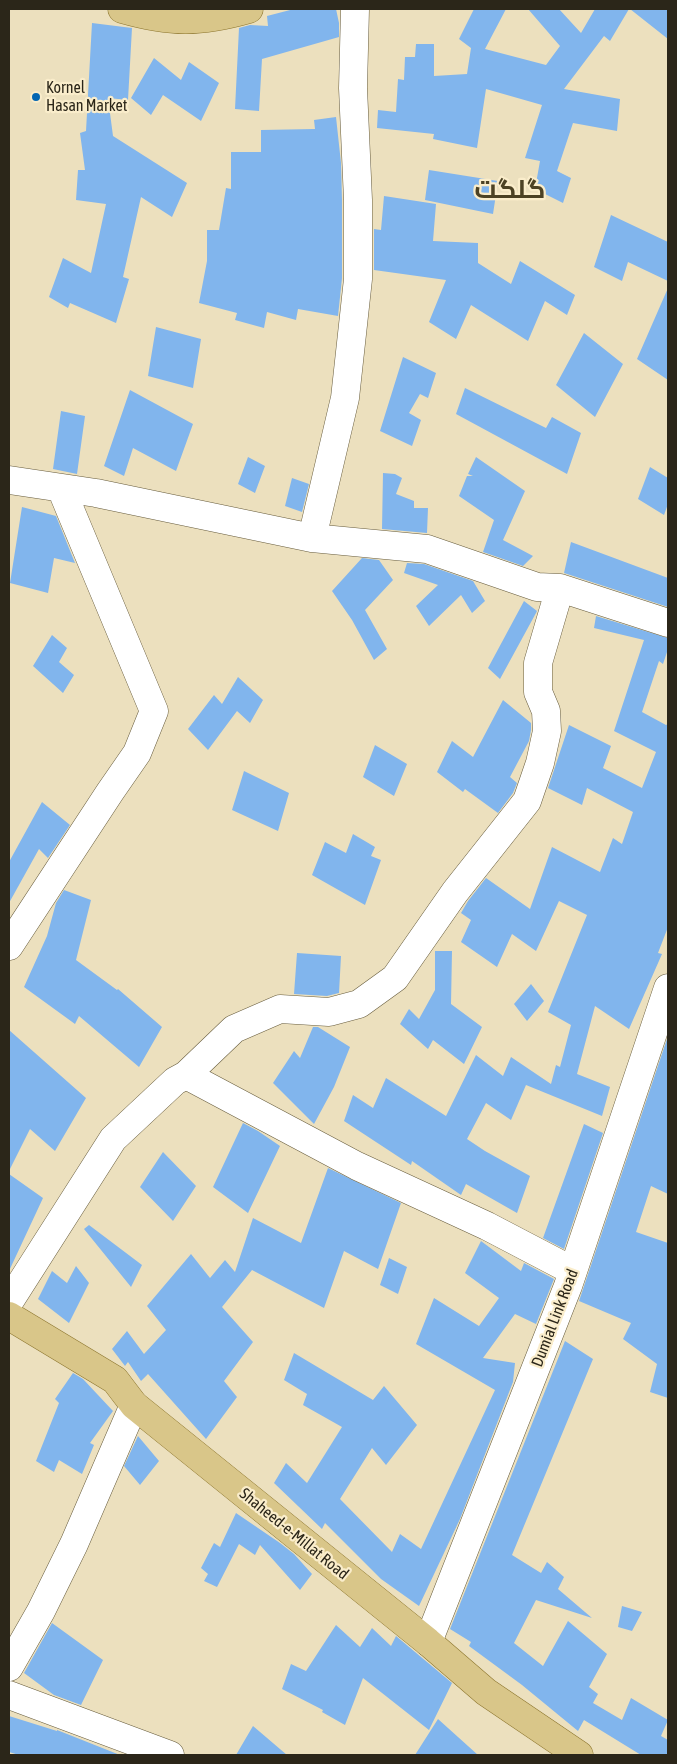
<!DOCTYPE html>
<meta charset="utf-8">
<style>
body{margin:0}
#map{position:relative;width:677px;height:1764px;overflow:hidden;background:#ece0be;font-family:"Asap Condensed",sans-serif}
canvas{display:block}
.frame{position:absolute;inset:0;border:10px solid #2b2619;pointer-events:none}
</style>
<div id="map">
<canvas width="677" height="1764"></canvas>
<div class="frame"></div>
</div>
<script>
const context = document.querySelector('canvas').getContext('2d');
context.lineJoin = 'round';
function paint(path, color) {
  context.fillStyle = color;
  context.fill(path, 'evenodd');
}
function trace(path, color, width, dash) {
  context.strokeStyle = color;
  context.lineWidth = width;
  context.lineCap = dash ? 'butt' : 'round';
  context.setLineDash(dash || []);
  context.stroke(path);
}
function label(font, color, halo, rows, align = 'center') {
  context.font = font + ' "Asap Condensed",Cairo,sans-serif';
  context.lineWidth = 4.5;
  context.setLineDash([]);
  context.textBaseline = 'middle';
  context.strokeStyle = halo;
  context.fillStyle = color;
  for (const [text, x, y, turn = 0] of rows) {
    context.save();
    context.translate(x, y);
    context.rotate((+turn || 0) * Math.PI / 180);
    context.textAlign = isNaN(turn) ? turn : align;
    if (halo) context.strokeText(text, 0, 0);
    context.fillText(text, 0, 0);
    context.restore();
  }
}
const building = new Path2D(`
 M294 9H336L339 23V37L262 59 259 111 235 109 239 28 250 25 268 26 267 16Z
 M474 9H506L485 49 546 65 560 46 528 9H559L581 33 595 9H629L610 41 604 36 564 89 620 99 617 131 573 123 557 171 571 178 563 203 535 189 540 161 525 158 542 105 486 89 477 148 433 139 434 134 377 128 378 110 396 112 398 79 404 80 405 57H415L416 44H434V76L467 74 471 48 459 39Z
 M630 9H668V39Z
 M92 23 132 28 128 100 108 98 113 136 187 183 172 217 141 197 123 277 129 279 116 323 70 303 68 308 49 297 63 258 91 273 106 204 76 200 78 170H85L80 133 86 131Z
 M154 58 181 80 189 62 219 83 201 121 163 95 151 115 131 98Z
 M336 117 341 163 342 200V278L338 316 298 309 296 320 267 312 264 328 235 320 237 313 199 303 207 261V230H219L226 188 231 189V152H261V130L315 129 314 120Z
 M429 170 498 181 493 214 425 200Z
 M384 196 436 204 433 241 478 243V263L511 284 520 261 575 295 567 315 545 301 528 341 471 305 456 339 429 322 446 280 374 270V229L381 230Z
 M611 215 668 242V281L628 262 622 281 594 267Z
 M668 288V380L637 359Z
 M156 327 201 339 193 388 148 376Z
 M584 333 623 364 595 417 556 385Z
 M403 357 436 373 428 398 420 394 409 413 421 420 412 446 380 431Z
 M465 388 546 428 552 417 581 433 567 474 456 414Z
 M130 390 193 424 176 471 133 448 124 476 104 466Z
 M61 411 85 416 77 474 53 469Z
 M248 457 265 466 255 493 238 484Z
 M476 457 525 491 503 540 533 556 523 566 483 552 494 520 459 496 467 476H473L468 474Z
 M650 467 668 478V504L664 515 638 499Z
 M383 473 395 474 402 478 396 494 414 501V508H428L427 533 382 529Z
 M292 478 309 484 302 512 285 506Z
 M22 507 56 516 75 563 54 558 48 593 10 583Z
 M571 542 668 578V607L564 573Z
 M362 558 379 560 393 580 365 610 387 649 374 660 352 620 332 591Z
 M407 563 424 564 473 581 485 601 472 613 461 595 429 626 416 606 438 585 404 573Z
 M524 601 537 611 536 613 500 679 488 668Z
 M596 616 668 638V649L663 664 659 661 642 712 666 725 668 724V927L658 953 662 954 629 1029 595 1006 577 1074 610 1087 602 1116 526 1085 511 1120 486 1103 467 1139 485 1151 530 1176 517 1213 466 1184 461 1195 412 1161 411 1165 344 1121 353 1095 373 1108 386 1078 446 1116 476 1055 503 1076 511 1057 551 1084 556 1065 560 1067 571 1025 548 1012 587 915 559 901 536 951 512 934 497 967 461 942 471 920 461 913 468 901 486 878 530 909 552 847 600 872 613 838 622 844 633 812 587 788 582 805 548 788 569 725 611 746 603 768 642 788 656 752 614 731 644 640 594 628Z
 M52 635 67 648 59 662 74 675 63 693 33 666Z
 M238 677 263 700 250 723 237 711 208 750 188 729 214 695 222 704Z
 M503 700 531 723V730L529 741 510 777 517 783 513 793 498 813 465 789 463 792 437 772 452 741 473 757Z
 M375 745 407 764 394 796 363 777Z
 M244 771 289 793 278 831 232 810Z
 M42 802 70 825 48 858 39 849 9 903V862Z
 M353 834 375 847 371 856 381 860 365 905 312 875 325 842 346 853Z
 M64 890 91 900 76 960 117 990 118 989 162 1027 139 1067 79 1016 75 1024 24 987 47 936 56 903Z
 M435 951H452L451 1004 482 1027 464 1064 433 1040 428 1049 400 1024 409 1009 419 1019 435 990Z
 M297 953 341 956 339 993 327 996 294 994Z
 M531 984 544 1001 527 1021 514 1004Z
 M313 1027H318L350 1047 334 1087 314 1124 273 1083 294 1051 300 1058Z
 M9 1030 86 1098 55 1151 30 1129 9 1171Z
 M668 1036V1194L651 1186 636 1232 668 1243V1398L650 1392 657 1364 623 1339 631 1323 579 1301Z
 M243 1123 258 1131 280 1146 248 1213 213 1187Z
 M584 1124 603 1133 564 1249 543 1238Z
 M163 1152 196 1186 173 1221 140 1187Z
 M328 1168 401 1203 378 1269 344 1251 324 1308 252 1270 222 1307 253 1342 224 1381 237 1397 206 1439 148 1374 141 1381 128 1362 125 1366 112 1349 127 1331 144 1354 166 1330 147 1306 191 1254 210 1278 225 1260 235 1272 253 1218 301 1243Z
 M9 1174 43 1198 9 1271Z
 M89 1225 142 1265 131 1287 84 1229Z
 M481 1241 521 1271 524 1263 554 1279 536 1324 515 1314 483 1358 515 1363 513 1382 460 1519 419 1606 381 1579 325 1523 322 1529 274 1483 286 1463 307 1483 342 1427 303 1405 307 1394 284 1380 294 1353 373 1400 384 1386 417 1425 386 1465 372 1448 340 1499 392 1552 400 1534 421 1549 495 1390 416 1344 434 1298 479 1326 499 1298 465 1273Z
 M389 1258 407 1267 398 1294 380 1285Z
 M76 1266 89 1283 69 1323 38 1299 52 1271 67 1283Z
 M565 1341 593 1359 512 1555 541 1573 547 1562 564 1577 558 1589 592 1618 536 1600 514 1643 543 1666 568 1621 607 1654 589 1687 598 1694 593 1703 622 1720 631 1698 668 1720 661 1736 668 1740V1755H641L584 1720 578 1731 522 1685 469 1646 471 1642 450 1629Z
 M73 1373 83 1379 113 1411 90 1443 94 1445 82 1474 59 1460 54 1472 36 1461 59 1403 55 1399Z
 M138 1436 159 1461 140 1485 124 1466Z
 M236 1513 280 1543 294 1554 312 1574 300 1590 260 1545 255 1555 239 1544 217 1587 204 1581 208 1574 201 1568 214 1543 220 1547Z
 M622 1606 642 1612 632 1631 618 1627Z
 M52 1623 103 1660 81 1705 54 1695 24 1673Z
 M336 1625 360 1647 372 1628 391 1646 396 1636 452 1683 429 1730 363 1678 345 1725 322 1712 323 1710 282 1689 291 1664 306 1671Z
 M9 1716 57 1731V1730L120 1755H19L9 1752Z
 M438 1719 478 1755H415Z
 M253 1726 287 1755H236Z`);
const minor = new Path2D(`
 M9 480 96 493 312 538 427 549 537 587 560 588 668 623
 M312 538 345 398 358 279V200L353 88 355 9
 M9 946 110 792 137 753 154 711 61 488
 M186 1075 357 1166 487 1226 573 1271
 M9 1302 113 1139 175 1081 186 1075 234 1029 280 1009 329 1012 359 1004 395 978 455 892 527 801 540 763 547 731 546 711 538 692V663L560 588
 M428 1642 568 1286 668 988
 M9 1667 41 1611 74 1544 134 1405
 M9 1695 170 1755`);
const major = new Path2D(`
 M122 9C171 23 200 23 249 9
 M9 1316 115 1380 134 1405 428 1642 486 1692 579 1755`);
const markers = [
 [36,97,5,"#0466b2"]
];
const poiNames = [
 ["Kornel",46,88],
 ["Hasan Market",46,106]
];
const streetNames = [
 ["Dumial Link Road",555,1318,-69],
 ["Shaheed-e-Millat Road",294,1534,39]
];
const townNames = [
 ["گلگت",510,190]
];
paint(building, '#81b5ed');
trace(minor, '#675c3d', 29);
trace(major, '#8c752e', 29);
trace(minor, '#fff', 28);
trace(major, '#d9c689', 28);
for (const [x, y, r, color] of markers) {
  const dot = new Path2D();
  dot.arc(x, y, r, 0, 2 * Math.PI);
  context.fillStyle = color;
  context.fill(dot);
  trace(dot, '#faedcb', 2);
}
label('16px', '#2b2619', '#faedcb', poiNames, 'left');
label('16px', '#2b2619', '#faedcb', streetNames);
label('bold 26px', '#4c4224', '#faedcb', townNames);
</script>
